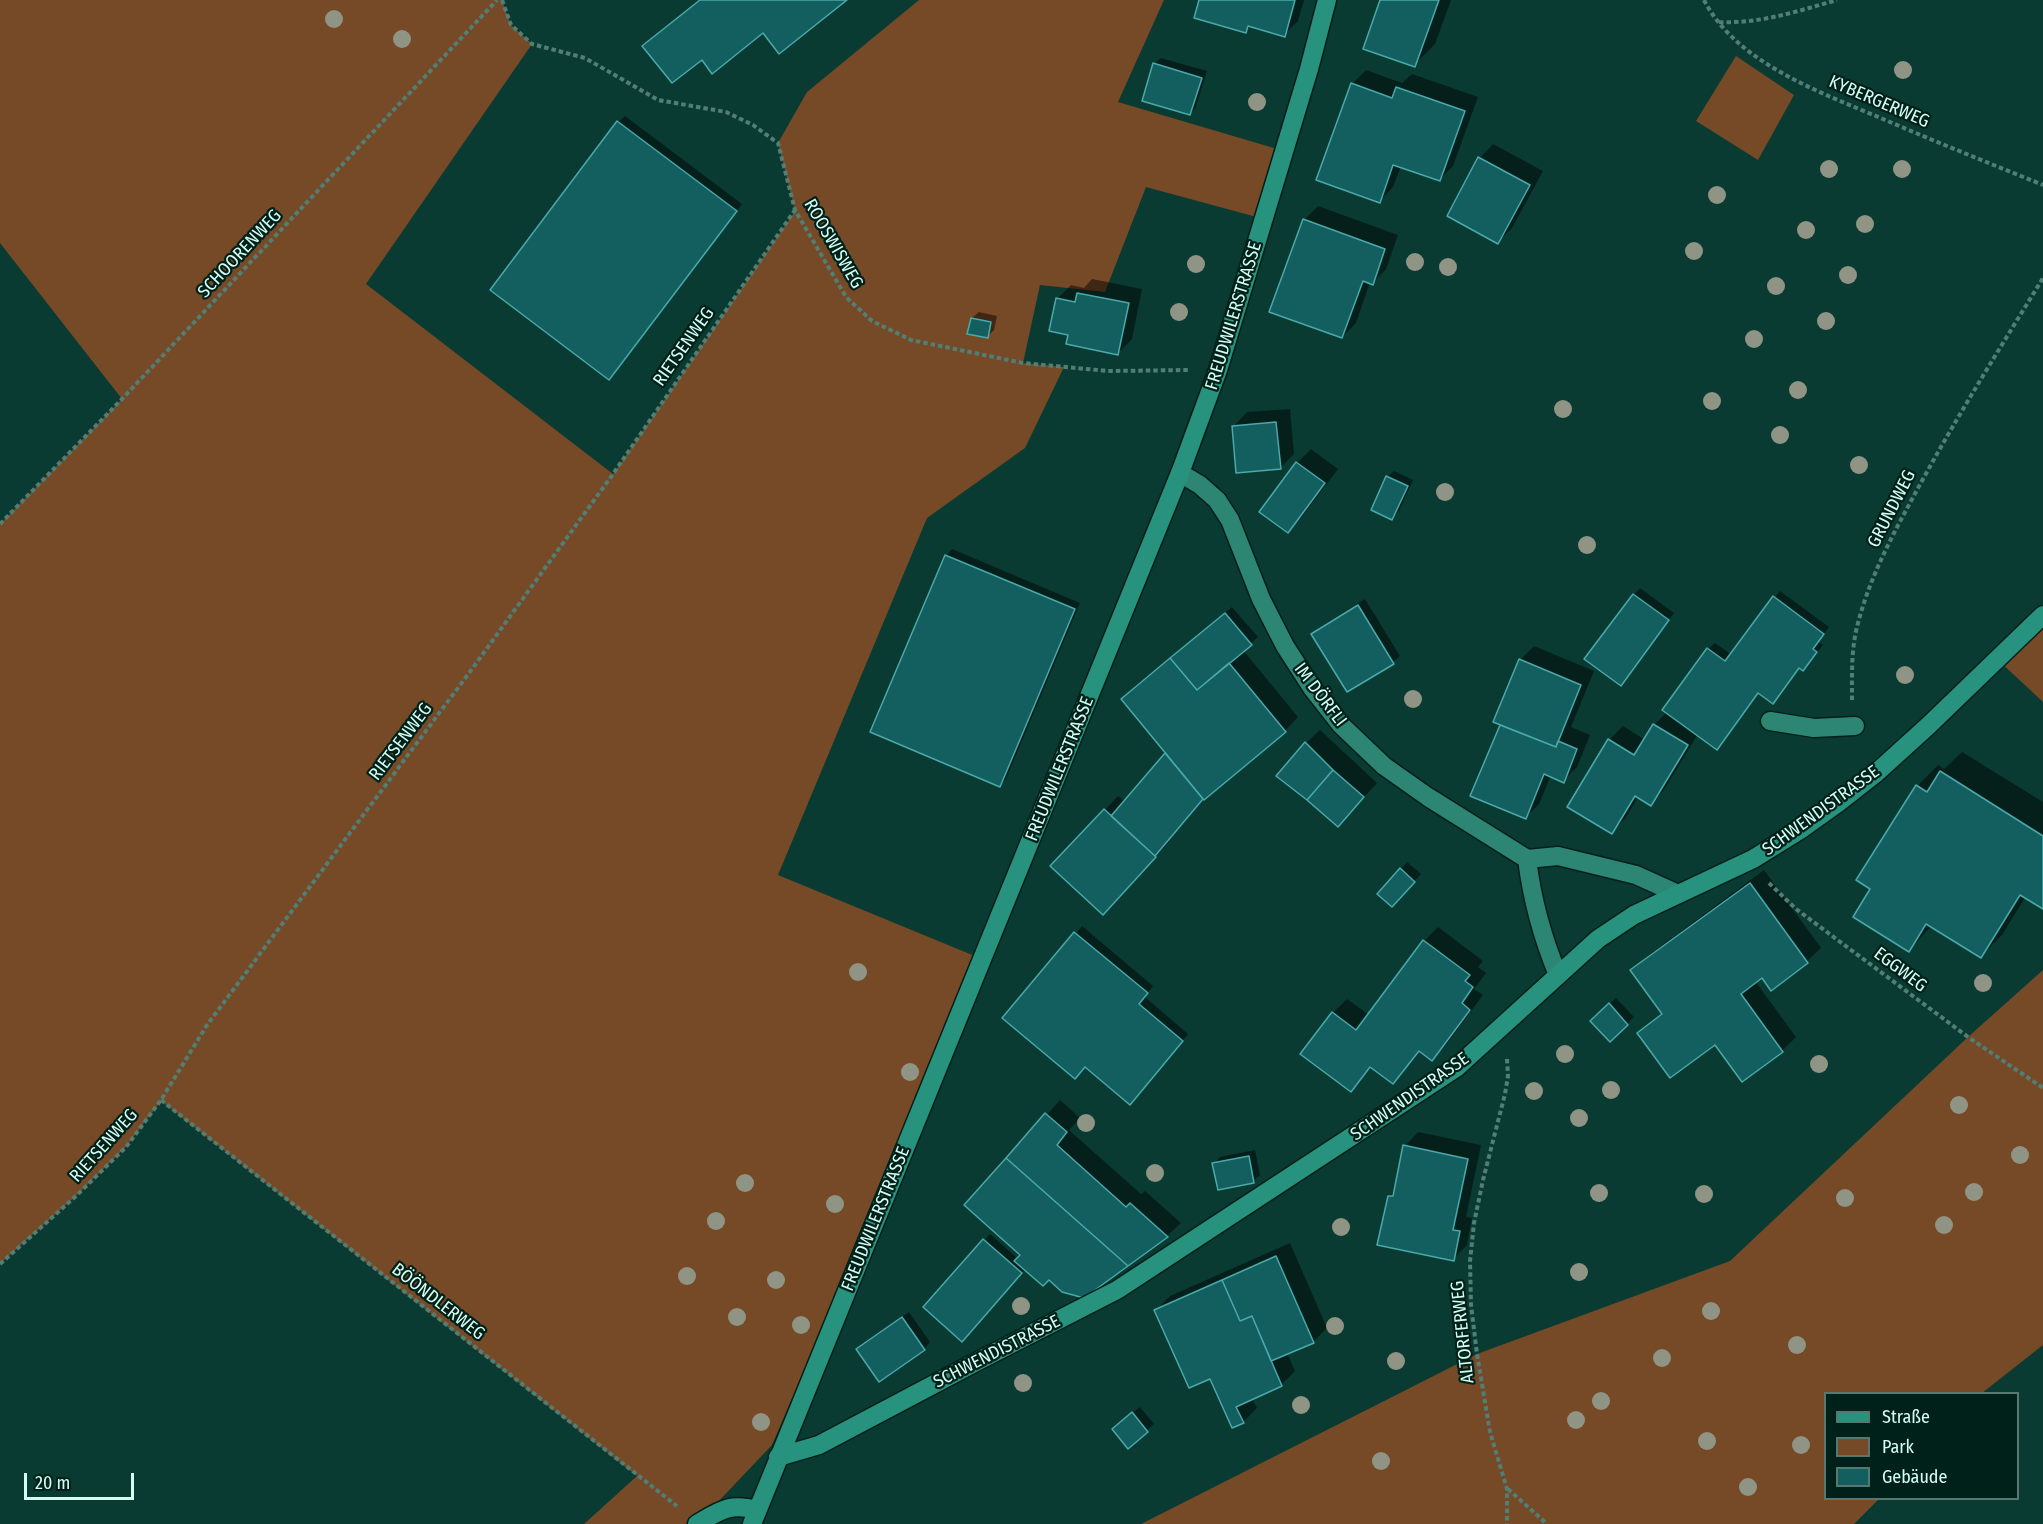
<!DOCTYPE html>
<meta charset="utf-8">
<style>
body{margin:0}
#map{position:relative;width:2043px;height:1524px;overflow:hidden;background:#0a3b32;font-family:"Fira Sans Condensed",sans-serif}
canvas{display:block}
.legend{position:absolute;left:1824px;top:1392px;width:195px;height:108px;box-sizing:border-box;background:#00211a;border:2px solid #557970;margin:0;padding:8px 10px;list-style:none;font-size:18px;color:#d5fef2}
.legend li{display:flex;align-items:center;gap:12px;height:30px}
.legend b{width:30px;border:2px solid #557970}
.scale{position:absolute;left:24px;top:1473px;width:110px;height:27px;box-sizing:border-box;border:3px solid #d5fef2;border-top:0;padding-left:8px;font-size:18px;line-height:21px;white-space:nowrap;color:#d5fef2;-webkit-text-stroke:4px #00211a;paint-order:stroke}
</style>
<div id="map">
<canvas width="2043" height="1524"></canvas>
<ul class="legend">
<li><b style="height:8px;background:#27937e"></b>Straße</li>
<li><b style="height:16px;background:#764927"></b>Park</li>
<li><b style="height:16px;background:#135e5f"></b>Gebäude</li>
</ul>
<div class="scale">20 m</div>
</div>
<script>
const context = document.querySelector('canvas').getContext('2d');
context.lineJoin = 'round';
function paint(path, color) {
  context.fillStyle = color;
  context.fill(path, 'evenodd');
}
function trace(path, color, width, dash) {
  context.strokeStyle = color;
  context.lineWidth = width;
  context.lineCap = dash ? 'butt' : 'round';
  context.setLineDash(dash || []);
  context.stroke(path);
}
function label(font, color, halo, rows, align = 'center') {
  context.font = font + ' "Fira Sans Condensed",sans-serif';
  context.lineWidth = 4.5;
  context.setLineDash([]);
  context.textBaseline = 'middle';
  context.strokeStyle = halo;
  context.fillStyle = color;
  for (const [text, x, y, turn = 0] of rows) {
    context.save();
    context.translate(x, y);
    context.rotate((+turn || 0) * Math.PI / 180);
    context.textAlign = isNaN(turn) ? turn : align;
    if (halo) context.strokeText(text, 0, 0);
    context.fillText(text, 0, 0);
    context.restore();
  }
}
const green = new Path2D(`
 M0 0H502L511 25 532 44 366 284 613 474 795 211 778 143 807 92 919 0H1164L1118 102 1284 151 1264 219 1146 187 1105 292 1040 285 1023 363 1064 367 1025 448 927 518 778 875 982 959 772 1445 697 1524H584L637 1476 161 1101 126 1147 76 1196 0 1264V524L122 399 0 243Z
 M1736 56 1794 95 1758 160 1696 121Z
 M2043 615V702L1997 659Z
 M2043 970V1345L1982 1393 1826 1394V1498L1879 1499 1854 1524H1141L1477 1354 1730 1261 1968 1037Z`);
const shadow = new Path2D(`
 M699 0H844L763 31 702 58 644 46 658 33Z
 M1201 0H1304L1298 21 1284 35 1251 26 1245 31Z
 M1382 0H1451L1435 44 1414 65Z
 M1161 58 1207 71 1196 107 1190 114 1154 64Z
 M1366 70 1402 83 1412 74 1478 97 1453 166 1439 180 1401 166 1393 187 1380 201 1352 84Z
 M625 116 742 204 609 378 618 122Z
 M1493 144 1543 171 1512 228 1498 242 1480 158Z
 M1318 206 1398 235 1386 269 1373 283 1370 282 1356 323 1342 337 1304 220Z
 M1092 279 1142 289 1132 339 1118 353 1070 334 1057 299 1071 285 1084 288Z
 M979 312 997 316 994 330 987 337 972 318Z
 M1290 409 1294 454 1280 468 1234 426 1247 412Z
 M1311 449 1338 469 1301 518 1288 531 1261 512 1297 463Z
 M1394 471 1413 480 1399 511 1392 518 1387 477Z
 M952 549 1080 603 1006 779 1000 785 946 556Z
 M1640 588 1674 613 1621 684 1634 595Z
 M1780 591 1829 627 1818 642 1823 645 1803 669 1800 667 1773 702 1759 692 1723 741 1698 734 1664 790 1651 804 1639 796 1625 819 1611 832 1609 740 1623 726 1645 740 1654 725 1667 712 1708 649 1715 643 1732 655Z
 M1365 599 1400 656 1393 662 1347 690 1313 634 1320 627Z
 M1232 607 1258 637 1243 650 1298 717 1285 731 1204 797 1167 841 1169 842 1116 899 1052 866 1118 796 1125 802 1167 753 1123 699 1136 685Z
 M1534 646 1594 671 1571 727 1590 735 1577 767 1563 781 1551 775 1539 804 1525 818 1472 795 1502 724 1520 660Z
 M1320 730 1377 783 1338 825 1306 743Z
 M1962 752 2043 802V907L2026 896 2002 935 1981 956 1932 925 1909 951 1873 889 1917 786 1938 765 1944 769Z
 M1407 862 1421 874 1398 899 1401 869Z
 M1764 870 1821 948 1807 961 1771 988 1762 976 1755 981 1796 1037 1782 1051 1743 1080 1716 1043 1639 1033 1663 1012 1632 970 1646 957Z
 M1082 926 1153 986 1145 997 1188 1034 1136 1096 1005 1018Z
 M1438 927 1483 961 1478 967 1486 973 1474 989 1483 995 1446 1045 1432 1059 1421 1050 1393 1082 1372 1066 1351 1090 1302 1053 1333 1013 1347 999 1369 1015 1424 941Z
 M1616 998 1634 1017 1610 1040 1598 1014Z
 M1060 1100 1080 1118 1069 1130 1141 1194 1145 1191 1181 1223 1167 1236 1084 1297 1049 1278 1025 1269 968 1333 984 1241 990 1234 1018 1259 1022 1255 966 1205Z
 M1418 1132 1481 1145 1466 1217 1472 1218 1467 1245 1453 1259 1389 1196 1396 1190 1405 1146Z
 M1255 1150 1260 1175 1253 1181 1214 1164 1220 1157Z
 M1290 1243 1327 1328 1313 1342 1287 1353 1295 1371 1281 1385 1252 1398 1257 1408 1243 1422 1210 1377 1156 1310 1170 1296Z
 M909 1312 930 1342 924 1349 865 1343Z
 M1140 1407 1154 1424 1128 1447 1120 1423Z`);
const building = new Path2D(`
 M700 0H847L779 54 763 33 712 74 702 60 672 83 642 46Z
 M1199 0H1295L1285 37 1248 26 1246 33 1194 18Z
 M1380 0H1439L1415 67 1363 49Z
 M1153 63 1202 78 1190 115 1142 101Z
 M1351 83 1392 98 1396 87 1465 111 1440 181 1393 165 1380 203 1316 180Z
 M617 121 737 211 609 380 490 290Z
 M1478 157 1530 185 1498 244 1447 216Z
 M1303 219 1385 249 1373 285 1363 281 1342 338 1269 312Z
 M1077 293 1129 303 1118 355 1066 344 1068 335 1049 331 1056 298 1075 302Z
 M971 318 991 322 988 338 967 334Z
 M1276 422 1281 469 1236 473 1232 426Z
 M1296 462 1325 483 1288 533 1259 512Z
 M1386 476 1408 486 1392 520 1371 510Z
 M945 555 1075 609 1000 787 870 732Z
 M1633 594 1669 620 1621 686 1584 659Z
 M1773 596 1824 634 1813 649 1817 652 1803 671 1799 668 1773 704 1758 693 1717 750 1662 710 1707 648 1725 661Z
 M1358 605 1394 664 1347 692 1311 634Z
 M1225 613 1252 645 1197 690 1170 658Z
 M1170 658 1197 690 1229 663 1286 732 1204 800 1121 699Z
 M1519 659 1581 685 1556 747 1493 722Z
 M1653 724 1688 745 1651 806 1635 796 1612 834 1567 807 1608 739 1634 755Z
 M1500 725 1556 747 1558 741 1577 749 1564 783 1544 774 1526 819 1470 796Z
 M1305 742 1333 770 1307 800 1276 776Z
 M1165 753 1203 799 1155 856 1111 816Z
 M1333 770 1364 797 1338 827 1307 800Z
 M1940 771 2043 836V909L2020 895 1981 958 1926 924 1909 952 1853 917 1870 889 1856 880 1916 785 1927 792Z
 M1104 809 1156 857 1103 915 1050 866Z
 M1400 868 1415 882 1392 907 1377 894Z
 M1750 883 1808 963 1771 991 1762 978 1741 994 1783 1052 1742 1082 1715 1045 1670 1078 1637 1033 1662 1014 1630 970Z
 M1074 932 1148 993 1139 1004 1183 1041 1130 1105 1085 1067 1075 1079 1002 1018Z
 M1423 940 1470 975 1465 981 1473 987 1462 1003 1470 1010 1432 1061 1419 1051 1393 1084 1370 1067 1351 1092 1300 1054 1332 1012 1356 1030Z
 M1609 1003 1628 1025 1610 1042 1590 1021Z
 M1045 1113 1067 1132 1057 1145 1126 1207 1130 1203 1168 1237 1128 1266 1006 1158Z
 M1403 1145 1468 1159 1453 1230 1460 1231 1454 1261 1377 1245 1388 1196H1393Z
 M1249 1156 1254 1183 1218 1190 1212 1163Z
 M1006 1158 1128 1266 1084 1298 1062 1292 1049 1280 1043 1286 1014 1261 1020 1255 964 1205Z
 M983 1239 1022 1273 962 1342 923 1307Z
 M1276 1256 1314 1343 1271 1361 1252 1316 1240 1321 1222 1280Z
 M1222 1280 1240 1321 1252 1316 1282 1386 1236 1407 1244 1423 1232 1428 1210 1379 1189 1388 1154 1310Z
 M902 1317 925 1350 879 1382 856 1349Z
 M1132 1412 1148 1432 1128 1449 1112 1429Z`);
const path = new Path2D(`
 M502 0 511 25 532 44 585 58 658 100 726 112 753 125 778 143 795 210 846 297 872 321 911 340 1023 363 1108 371 1190 370
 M1704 0C1736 63 1822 93 1883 119 1936 142 1989 163 2043 185
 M1719 22C1760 24 1798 11 1837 0
 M0 524 122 399 497 0
 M1852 700C1852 676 1851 651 1857 627 1869 578 1893 534 1917 490 1956 418 2000 348 2043 278
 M1769 883 1796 909 1968 1037 2043 1088
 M1507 1059 1508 1076 1505 1094 1483 1180 1474 1223 1470 1261 1471 1305 1477 1354 1490 1432 1507 1489V1524
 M161 1100 677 1506
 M0 1264 76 1196 126 1147 161 1100 207 1025 472 669 613 474 795 210
 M1508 1489 1547 1524`);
const lane = new Path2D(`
 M1770 721 1814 728 1855 726`);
const street = new Path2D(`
 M1180 473 1200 485 1217 500 1230 520 1261 599 1285 646 1312 688 1341 725 1384 766 1428 797 1527 859 1558 856 1636 875 1678 894
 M1527 859C1532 899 1542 937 1558 975`);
const secondary = new Path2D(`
 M778 1457 819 1445 978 1361 1117 1290 1456 1068 1598 939 1634 915 1753 859 1803 828 1838 803 1875 774 1929 725 2043 615
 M697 1524C721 1510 729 1503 757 1510
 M752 1524 1180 473 1218 370 1309 69 1327 0`);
const trees = [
 [334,19],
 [402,39],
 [1903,70],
 [1257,102],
 [1829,169],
 [1902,169],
 [1717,195],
 [1865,224],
 [1806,230],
 [1694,251],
 [1415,262],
 [1196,264],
 [1448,267],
 [1848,275],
 [1776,286],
 [1179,312],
 [1826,321],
 [1754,339],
 [1798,390],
 [1712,401],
 [1563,409],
 [1780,435],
 [1859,465],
 [1445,492],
 [1587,545],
 [1905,675],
 [1413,699],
 [858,972],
 [1983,983],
 [1565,1054],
 [1819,1064],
 [910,1072],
 [1611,1090],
 [1534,1091],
 [1959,1105],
 [1579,1118],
 [1086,1123],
 [2020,1155],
 [1155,1173],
 [745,1183],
 [1974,1192],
 [1599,1193],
 [1704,1194],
 [1845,1198],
 [835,1204],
 [716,1221],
 [1944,1225],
 [1341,1227],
 [1579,1272],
 [687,1276],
 [776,1280],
 [1021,1306],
 [1711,1311],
 [737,1317],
 [801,1325],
 [1335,1326],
 [1797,1345],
 [1662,1358],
 [1396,1361],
 [1023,1383],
 [1601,1401],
 [1301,1405],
 [1576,1420],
 [761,1422],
 [1707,1441],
 [1801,1445],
 [1381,1461],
 [1748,1487]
];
const streetNames = [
 ["KYBERGERWEG",1879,102,23],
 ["ROOSWISWEG",833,244,60],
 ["SCHOORENWEG",240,254,-47],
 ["FREUDWILERSTRASSE",1234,316,-73],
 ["RIETSENWEG",684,347,-55],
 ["GRUNDWEG",1892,509,-63],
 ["IM DÖRFLI",1320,695,53],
 ["RIETSENWEG",401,742,-53],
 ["FREUDWILERSTRASSE",1060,769,-68],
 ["SCHWENDISTRASSE",1821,811,-36],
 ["EGGWEG",1900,970,37],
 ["SCHWENDISTRASSE",1410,1097,-35],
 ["RIETSENWEG",104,1146,-48],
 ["FREUDWILERSTRASSE",876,1219,-68],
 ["BÖÖNDLERWEG",438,1302,38],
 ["ALTORFERWEG",1463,1332,-96],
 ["SCHWENDISTRASSE",997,1352,-27]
];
paint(green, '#764927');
paint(shadow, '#0007');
paint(building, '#135e5f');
trace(building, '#4aa9aa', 1.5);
trace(lane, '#041f1a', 21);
trace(street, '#041f1a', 21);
trace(secondary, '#041f1a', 21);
trace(path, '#517f75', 4, [4.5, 3]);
trace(lane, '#2d8674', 18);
trace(street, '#2d8674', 18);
trace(secondary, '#27937e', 18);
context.fillStyle = '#909484';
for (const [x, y] of trees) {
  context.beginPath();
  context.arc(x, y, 9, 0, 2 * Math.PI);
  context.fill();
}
label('18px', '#d5fef2', '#00211a', streetNames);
</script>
